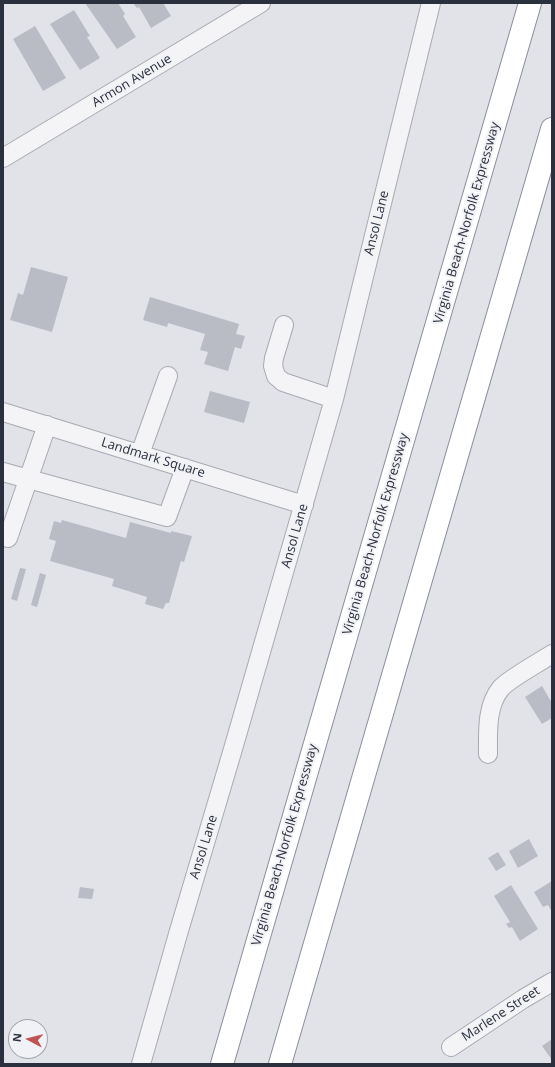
<!DOCTYPE html>
<style>
body{margin:0}
#map{position:relative;width:555px;height:1067px;overflow:hidden;background:#e1e3e8;font-family:"Open Sans",sans-serif}
canvas{display:block}
.frame{position:absolute;inset:0;border:4px solid #2b303e;pointer-events:none}
.north{position:absolute;left:8px;top:1019px;width:40px;height:40px;box-sizing:border-box;background:#f1f2f6;border:1px solid #a2a4ac;border-radius:50%;rotate:277deg;font-size:11px;font-weight:700;line-height:16px;text-align:center;color:#2b303e}
.north::after{content:'';display:block;margin:auto;width:14px;height:18px;background:#bf5455;clip-path:polygon(50% 0,100% 100%,50% 72%,0 100%)}
</style>
<div id="map">
<canvas width="555" height="1067"></canvas>
<div class="frame"></div>
<div class="north">N</div>
</div>
<script>
const context = document.querySelector('canvas').getContext('2d');
context.lineJoin = 'round';
function paint(path, color) {
  context.fillStyle = color;
  context.fill(path, 'evenodd');
}
function trace(path, color, width, dash) {
  context.strokeStyle = color;
  context.lineWidth = width;
  context.lineCap = dash ? 'butt' : 'round';
  context.setLineDash(dash || []);
  context.stroke(path);
}
function label(font, color, halo, rows, align = 'center') {
  context.font = font + ' "Open Sans",sans-serif';
  context.lineWidth = 4;
  context.setLineDash([]);
  context.textBaseline = 'middle';
  context.strokeStyle = halo;
  context.fillStyle = color;
  for (const [text, x, y, turn = 0] of rows) {
    context.save();
    context.translate(x, y);
    context.rotate((+turn || 0) * Math.PI / 180);
    context.textAlign = isNaN(turn) ? turn : align;
    if (halo) context.strokeText(text, 0, 0);
    context.fillText(text, 0, 0);
    context.restore();
  }
}
const building = new Path2D(`
 M85 3H118L125 14 123 16 136 37 117 49Z
 M133 3H163L171 16 151 28 139 7 137 8Z
 M74 10 90 36 87 37 100 58 80 70 50 24Z
 M35 26 66 78 43 91 13 39Z
 M31 267 68 277 52 332 10 320 18 293 23 295Z
 M150 297 239 324 236 334 245 336 241 349 235 347 228 371 204 364 208 352 200 350 205 334 168 323 167 327 143 320Z
 M210 391 250 402 244 423 204 412Z
 M62 520 126 538 130 522 171 533V531L192 536 184 562 181 561 169 603H166L163 609 145 604 147 597 112 586 114 579 50 561 56 541 49 539 54 521 61 523Z
 M20 568 26 569 17 601 11 599Z
 M40 573 46 575 37 607 31 605Z
 M542 686 552 703V718L542 724 525 697Z
 M529 839 538 856 518 868 509 851Z
 M498 852 506 865 496 871 488 858Z
 M552 881V912L548 905 543 907 534 892Z
 M511 885 538 929 520 941 512 927 509 928 506 924 510 922 494 896Z
 M80 887 94 889 92 899 78 898Z
 M552 1039V1060L542 1046Z`);
const minor = new Path2D(`
 M3 158 261 3
 M284 325 274 358 273 366 276 376 283 382 334 399
 M3 412 304 505
 M140 454 168 376
 M3 472 167 517 185 468
 M3 536 8 538 47 425
 M488 754C488 733 486 706 501 688 509 679 540 662 552 654
 M451 1047 523 999 552 982
 M141 1064 178 934 233 749 334 399 431 3`);
const highway = new Path2D(`
 M222 1064 530 3
 M280 1064 552 129`);
const streetNames = [
 ["Armon Avenue",132,81,-31],
 ["Ansol Lane",377,223,-76],
 ["Virginia Beach-Norfolk Expressway",467,223,-74],
 ["Landmark Square",153,458,17],
 ["Virginia Beach-Norfolk Expressway",376,534,-74],
 ["Ansol Lane",295,536,-74],
 ["Virginia Beach-Norfolk Expressway",285,845,-74],
 ["Ansol Lane",204,847,-73],
 ["Marlene Street",501,1014,-33]
];
paint(building, '#b9bcc5');
trace(minor, '#a7aab2', 20);
trace(highway, '#8a8f9d', 24);
trace(minor, '#f4f4f7', 18);
trace(highway, '#fff', 22);
label('13px', '#2b303e', '#f1f2f6', streetNames);
</script>
